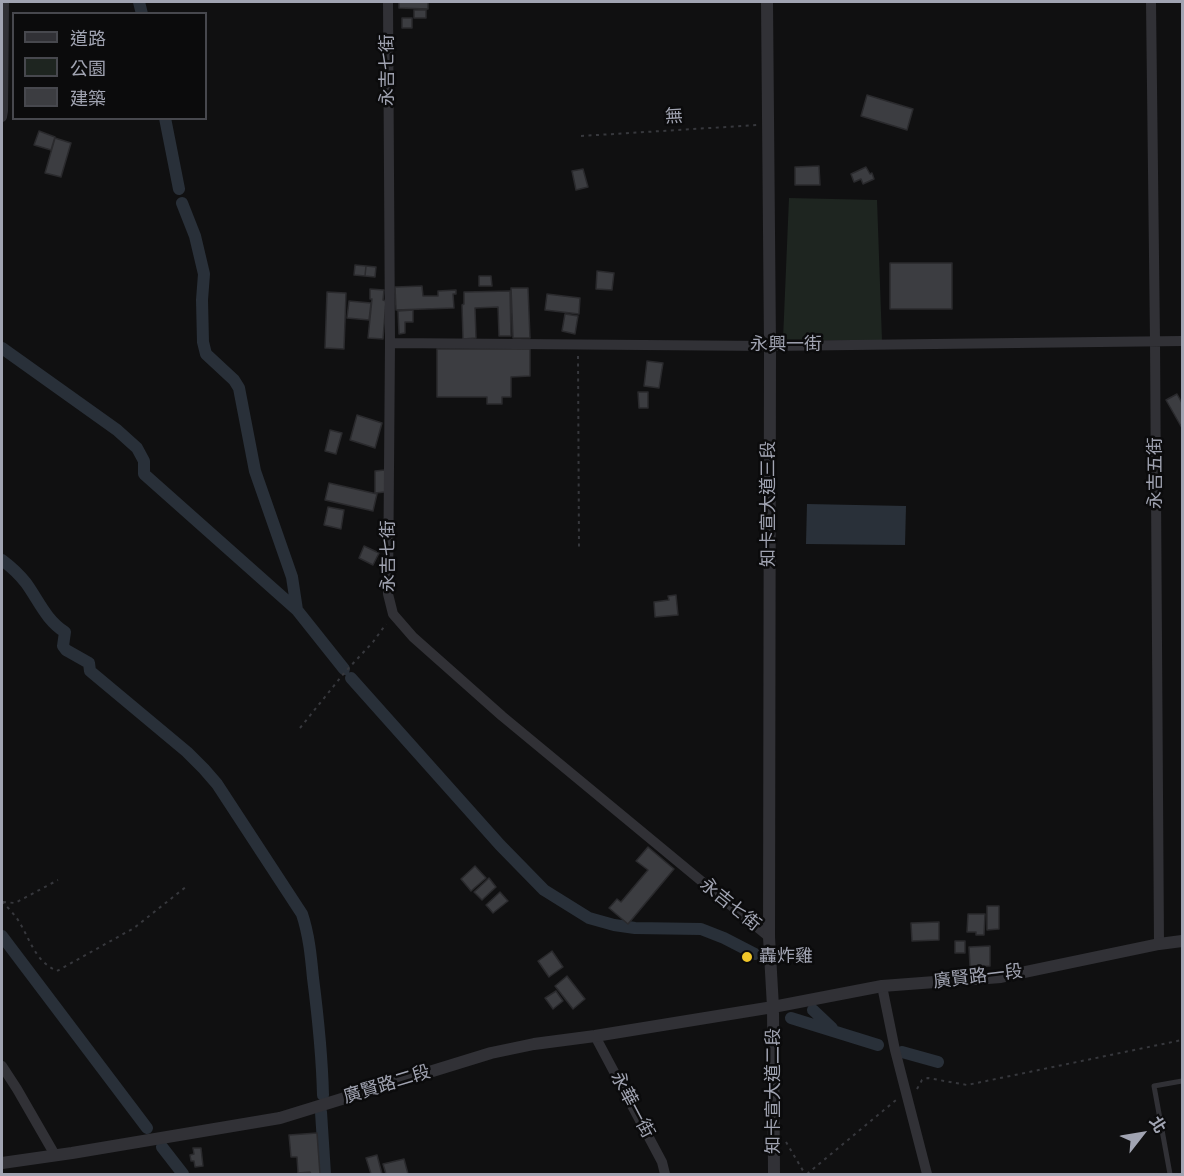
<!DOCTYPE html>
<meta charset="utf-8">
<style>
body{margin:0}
#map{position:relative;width:1184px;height:1176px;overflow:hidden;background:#101011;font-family:Arial,"Noto Sans TC",sans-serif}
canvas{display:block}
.frame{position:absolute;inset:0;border:3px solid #a1a4b2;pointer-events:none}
.legend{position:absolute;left:12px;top:12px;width:195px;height:108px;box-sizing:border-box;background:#0b0b0c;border:2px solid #47484e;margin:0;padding:8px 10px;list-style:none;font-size:18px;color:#a1a4b2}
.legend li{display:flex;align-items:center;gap:12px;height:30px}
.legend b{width:30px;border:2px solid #47484e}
.north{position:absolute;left:1112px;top:1104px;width:60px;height:60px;-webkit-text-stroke:4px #0b0b0c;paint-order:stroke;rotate:59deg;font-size:16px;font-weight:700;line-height:24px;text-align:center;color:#a1a4b2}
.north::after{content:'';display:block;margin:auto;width:21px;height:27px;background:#a1a4b2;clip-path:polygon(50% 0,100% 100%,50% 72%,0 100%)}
</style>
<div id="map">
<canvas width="1184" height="1176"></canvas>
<div class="frame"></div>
<ul class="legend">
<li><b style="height:8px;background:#313136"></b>道路</li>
<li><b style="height:16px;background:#1e2520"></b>公園</li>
<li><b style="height:16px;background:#3c3d41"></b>建築</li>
</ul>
<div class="north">北</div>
</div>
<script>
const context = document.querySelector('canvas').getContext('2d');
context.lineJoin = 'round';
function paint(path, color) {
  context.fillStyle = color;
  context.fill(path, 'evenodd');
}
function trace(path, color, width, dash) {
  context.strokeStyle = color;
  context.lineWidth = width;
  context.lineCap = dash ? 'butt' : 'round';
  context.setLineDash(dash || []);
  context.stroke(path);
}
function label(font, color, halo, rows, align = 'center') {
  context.font = font + ' Arial,"Noto Sans TC",sans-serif';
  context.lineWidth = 5;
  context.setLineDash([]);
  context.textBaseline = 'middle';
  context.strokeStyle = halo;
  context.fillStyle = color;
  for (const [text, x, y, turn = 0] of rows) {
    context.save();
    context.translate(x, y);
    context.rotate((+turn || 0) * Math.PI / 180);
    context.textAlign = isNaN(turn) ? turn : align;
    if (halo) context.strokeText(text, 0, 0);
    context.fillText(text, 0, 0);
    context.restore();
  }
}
const green = new Path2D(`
 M789 198 877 200 882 341 783 340Z`);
const water = new Path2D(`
 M807 504 906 506 905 545 806 544Z`);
const canal = new Path2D(`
 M139 2 142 14
 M165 118 179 189
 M182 203 195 236 204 274 202 300 203 342 206 354 234 380 239 388 255 471 292 577 297 610
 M2 348 117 430 137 448 144 461V474L297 610 344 669
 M2 560C10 566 19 574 26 583 39 601 46 620 65 632L63 646 66 650 89 663 90 671 187 752 204 769 217 784 302 914C309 935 311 957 313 978 318 1017 322 1056 323 1095
 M351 678 500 845 544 890 589 918 614 925 635 928 701 929 724 938 755 954
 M2 936 147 1128
 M813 1010 832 1028
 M791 1018 878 1045
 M902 1052 938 1062
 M321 1112 325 1174
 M162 1147 183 1174`);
const building = new Path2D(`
 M399 2H428V9L399 8Z
 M414 10H426V18H414Z
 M402 18H412V28H402Z
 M867 95 913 109 907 130 861 116Z
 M39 131 55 137 51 150 34 145Z
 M55 138 71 143 61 177 45 173Z
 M819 166 820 185H795V167Z
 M866 167 870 174 872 173 874 179 863 184 861 179 854 182 851 174Z
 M583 169 588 187 576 190 572 171Z
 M890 263H952V309H890Z
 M355 265 366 266 365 276 354 275Z
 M366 266 376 267 375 277 365 276Z
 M597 271 614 273 612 290 596 289Z
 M479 276H491L492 286H479Z
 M422 286 423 296H438V291L456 290V294H453L454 308 396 310 395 287Z
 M511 288H528L530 338H513Z
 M370 289 384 290 383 300 386 301 383 339 368 338 372 299H370Z
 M510 291 511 336H499L498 307 475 308 476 338 463 339 462 305 464 304V292Z
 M327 292 346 293 344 349 325 348Z
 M547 294 580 298 579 314 545 310Z
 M349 301 371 303 369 320 347 318Z
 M413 310V322H405V333L399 334 398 311Z
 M565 314 578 316 575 334 562 331Z
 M437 349H530V376L511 377V397H502V404H487V397H437Z
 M647 361 663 363 659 388 644 386Z
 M638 392H648V408H639Z
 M1177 394 1182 403V428L1166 400Z
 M357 415 382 423 375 448 350 440Z
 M330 430 342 433 336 454 325 451Z
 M385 470V492L375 493V471Z
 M329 483 377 494 373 511 325 500Z
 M328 507 344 510 341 529 324 525Z
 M364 546 379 553 373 565 359 558Z
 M676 595 678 615 655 617 654 602 669 600 668 596Z
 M648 847 674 869 628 924 609 908 617 899 621 902 648 870 636 861Z
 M475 866 486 878 471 891 461 879Z
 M489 878 496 887 482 900 474 892Z
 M500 892 508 901 493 913 486 905Z
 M987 906H999V929L987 930Z
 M968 914H985L984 935H976V932H967Z
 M939 922V940L912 941 911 923Z
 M955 941H965V953H955Z
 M990 946V966L970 967 969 947Z
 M552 951 563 967 549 977 538 961Z
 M567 976 585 999 573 1009 555 986Z
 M556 991 563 1001 553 1009 545 998Z
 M317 1133 320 1174H311L310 1172 298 1173 297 1157H291L289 1135Z
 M193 1148H201L203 1166 195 1167 194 1161H191L190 1155 194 1154Z
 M377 1155 382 1174H371L366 1158Z
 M404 1159 408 1174H386L383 1164Z`);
const path = new Path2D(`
 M581 136 758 125
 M578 356 579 551
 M300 728 345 672 373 642 386 624
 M2 902H3C7 907 12 912 16 917 30 937 33 960 57 971L134 928 187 886
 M3 902 15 903 58 880
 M917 1089 922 1080 928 1078 967 1085 1182 1040
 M786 1142 805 1174
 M807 1174 896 1100`);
const service = new Path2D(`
 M1170 1174 1154 1086 1182 1081`);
const minor = new Path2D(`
 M388 2 390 343 388 594 393 614 413 637 502 716 769 937
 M1151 2 1155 341 1159 944
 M2 117 3 111 4 2
 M390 343 770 346 1182 341
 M882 986 895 1050 927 1174
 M595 1036 662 1162 665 1174
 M2 1066 17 1089 55 1155`);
const tertiary = new Path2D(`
 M767 2 770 346 769 937 773 1007 774 1174
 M2 1163 72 1153 280 1118 491 1053 534 1044 595 1036 773 1007 882 986 1001 977 1159 944 1182 941`);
const markers = [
 [747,957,6,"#f0c629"]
];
const streetNames = [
 ["永吉七街",388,70,-90],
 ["無",674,117,-3],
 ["永興一街",786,345],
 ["永吉五街",1156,473,-90],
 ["知卡宣大道三段",769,504,-90],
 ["永吉七街",389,556,-90],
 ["永吉七街",730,905,39],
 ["廣賢路一段",978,977,-7],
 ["廣賢路二段",387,1085,-17],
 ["知卡宣大道二段",774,1091,-90],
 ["永華一街",632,1105,62]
];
const poiNames = [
 ["轟炸雞",759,957]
];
paint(green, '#1e2520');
paint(water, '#293039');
trace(canal, '#293039', 12);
paint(building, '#3c3d41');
trace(building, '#2a2a2d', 1.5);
trace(path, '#37383d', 2, [3, 4.5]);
trace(service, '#313136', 5);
trace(minor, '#313136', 10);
trace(tertiary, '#313136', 12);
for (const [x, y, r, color] of markers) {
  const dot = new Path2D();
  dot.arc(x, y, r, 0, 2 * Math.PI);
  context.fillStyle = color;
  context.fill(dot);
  trace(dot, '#0b0b0c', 2);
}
label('18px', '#a1a4b2', '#0b0b0c', streetNames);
label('18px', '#a1a4b2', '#0b0b0c', poiNames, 'left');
</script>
